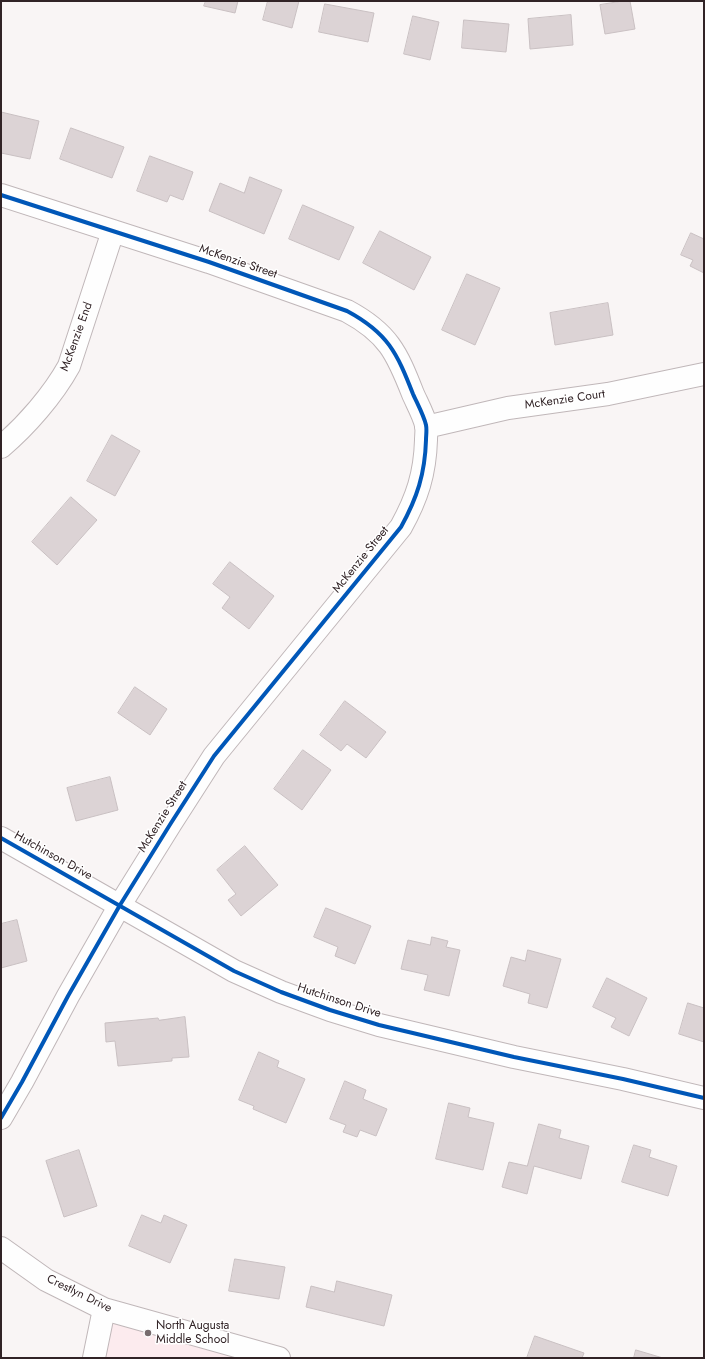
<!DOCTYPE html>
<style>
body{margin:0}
#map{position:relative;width:705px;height:1359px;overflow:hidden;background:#f9f5f5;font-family:Jost,sans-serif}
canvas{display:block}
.frame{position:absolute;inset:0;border:2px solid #312326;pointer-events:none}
</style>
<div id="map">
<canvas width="705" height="1359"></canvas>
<div class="frame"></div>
</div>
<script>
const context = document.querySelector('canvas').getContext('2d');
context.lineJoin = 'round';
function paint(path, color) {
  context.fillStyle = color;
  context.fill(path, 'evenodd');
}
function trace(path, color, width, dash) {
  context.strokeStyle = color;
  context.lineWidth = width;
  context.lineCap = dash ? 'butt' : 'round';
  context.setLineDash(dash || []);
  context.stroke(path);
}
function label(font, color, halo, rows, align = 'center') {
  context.font = font + ' Jost,sans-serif';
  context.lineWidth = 3;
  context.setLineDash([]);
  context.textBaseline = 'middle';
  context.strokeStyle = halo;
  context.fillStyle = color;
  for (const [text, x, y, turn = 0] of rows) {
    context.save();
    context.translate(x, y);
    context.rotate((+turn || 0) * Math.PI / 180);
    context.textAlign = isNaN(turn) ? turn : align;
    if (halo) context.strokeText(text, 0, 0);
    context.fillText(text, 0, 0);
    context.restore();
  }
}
const built = new Path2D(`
 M104 1309 291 1358H93Z`);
const building = new Path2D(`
 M206 1H238L235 13 204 6Z
 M268 1H299L292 28 263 20Z
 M623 1H630L635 29 605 34 600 5Z
 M325 4 374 13 368 42 319 32Z
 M571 15 573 45 530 49 528 19Z
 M413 16 439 22 430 60 404 54Z
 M464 20 509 24 506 52 462 48Z
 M1 112 39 121 30 159 1 153Z
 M71 128 124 147 112 178 60 159Z
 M150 156 193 172 183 200 170 195 167 202 137 191Z
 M250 177 282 190 264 234 209 211 220 183 244 193Z
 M303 205 354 227 339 260 289 239Z
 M380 231 431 257 414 290 363 263Z
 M691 233 704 239V273L690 266 693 260 681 255Z
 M467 274 500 288 475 345 442 330Z
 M608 303 613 335 555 345 550 313Z
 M112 435 140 451 115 496 87 481Z
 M71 497 97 520 57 565 32 542Z
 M230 562 274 596 249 629 222 608 230 597 213 584Z
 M135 687 167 709 150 735 118 713Z
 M345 701 386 732 366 758 347 744 341 751 320 735Z
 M303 750 331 770 302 810 274 789Z
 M110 777 118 810 76 821 67 788Z
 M245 846 278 885 241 916 228 900 236 894 217 870Z
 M326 908 371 926 355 964 335 956 338 947 314 937Z
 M17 920 27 961 1 968V924Z
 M432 937 448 941 446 947 460 950 449 996 424 990 428 975 401 969 408 940 430 945Z
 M528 950 561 959 547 1008 528 1003 530 994 503 986 511 957 525 961Z
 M607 978 647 998 629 1036 611 1027 616 1018 593 1007Z
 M688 1003 704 1008V1042L679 1034Z
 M185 1017 189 1057 172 1058V1061L118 1066 115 1041 106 1042 105 1023 158 1018 159 1020Z
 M259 1052 279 1061 277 1067 305 1079 286 1123 253 1109 254 1106 239 1100Z
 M345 1081 366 1090 363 1099 387 1109 376 1136 360 1130 357 1137 343 1132 346 1125 330 1119Z
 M449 1103 470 1108 468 1117 494 1123 483 1170 436 1159Z
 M539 1124 561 1130 559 1138 589 1146 581 1179 534 1166 527 1194 502 1187 509 1162 527 1166Z
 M634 1145 651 1150 649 1157 677 1166 668 1196 622 1182Z
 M79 1150 97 1206 64 1217 46 1161Z
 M142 1215 161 1223 164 1215 187 1225 170 1263 129 1246Z
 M235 1259 285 1267 279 1299 229 1291Z
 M337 1281 392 1295 384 1326 306 1307 311 1286 334 1292Z
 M535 1336 584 1353 582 1358H527Z
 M636 1350 663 1358H634Z`);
const minor = new Path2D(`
 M1 195 209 262 347 311C388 333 397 353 413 394 417 403 424 416 426 425 427 430 426 435 426 440 425 474 417 498 401 527L214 756 171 823 120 905 68 996 22 1082 1 1118
 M426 427 508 408 608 394 704 374
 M1 447C26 426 53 395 69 366L113 231
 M1 838 234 971 281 992 330 1010 379 1025 514 1057 623 1079 704 1098
 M1 1248 46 1280 104 1309 279 1358
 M94 1358 104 1309`);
const cycleway = new Path2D(`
 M1 195 209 262 347 311C388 333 397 353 413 394 417 403 424 416 426 425 427 430 426 435 426 440 425 474 417 498 401 527L214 756 171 823 120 905 68 996 22 1082 1 1118
 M1 838 234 971 281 992 330 1010 379 1025 514 1057 623 1079 704 1098`);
const markers = [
 [148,1333,4,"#776c6e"]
];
const streetNames = [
 ["McKenzie Street",238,262,19],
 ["McKenzie End",77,337,-70],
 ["McKenzie Court",565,400,-8],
 ["McKenzie Street",361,560,-51],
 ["McKenzie Street",163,817,-58],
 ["Hutchinson Drive",53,856,29],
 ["Hutchinson Drive",339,1001,18],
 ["Crestlyn Drive",79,1294,26]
];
const poiNames = [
 ["North Augusta",156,1326],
 ["Middle School",156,1340]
];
paint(built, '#fcebee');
paint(building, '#dcd3d5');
trace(building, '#c9c0c2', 1);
trace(minor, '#c0b7b9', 24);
trace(minor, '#fefefe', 22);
trace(cycleway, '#0057b8', 4);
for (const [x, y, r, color] of markers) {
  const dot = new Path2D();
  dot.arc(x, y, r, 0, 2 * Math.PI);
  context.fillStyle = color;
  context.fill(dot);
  trace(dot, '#fff', 1.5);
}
label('12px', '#312326', '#fff', streetNames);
label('12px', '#312326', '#fff', poiNames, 'left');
</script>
